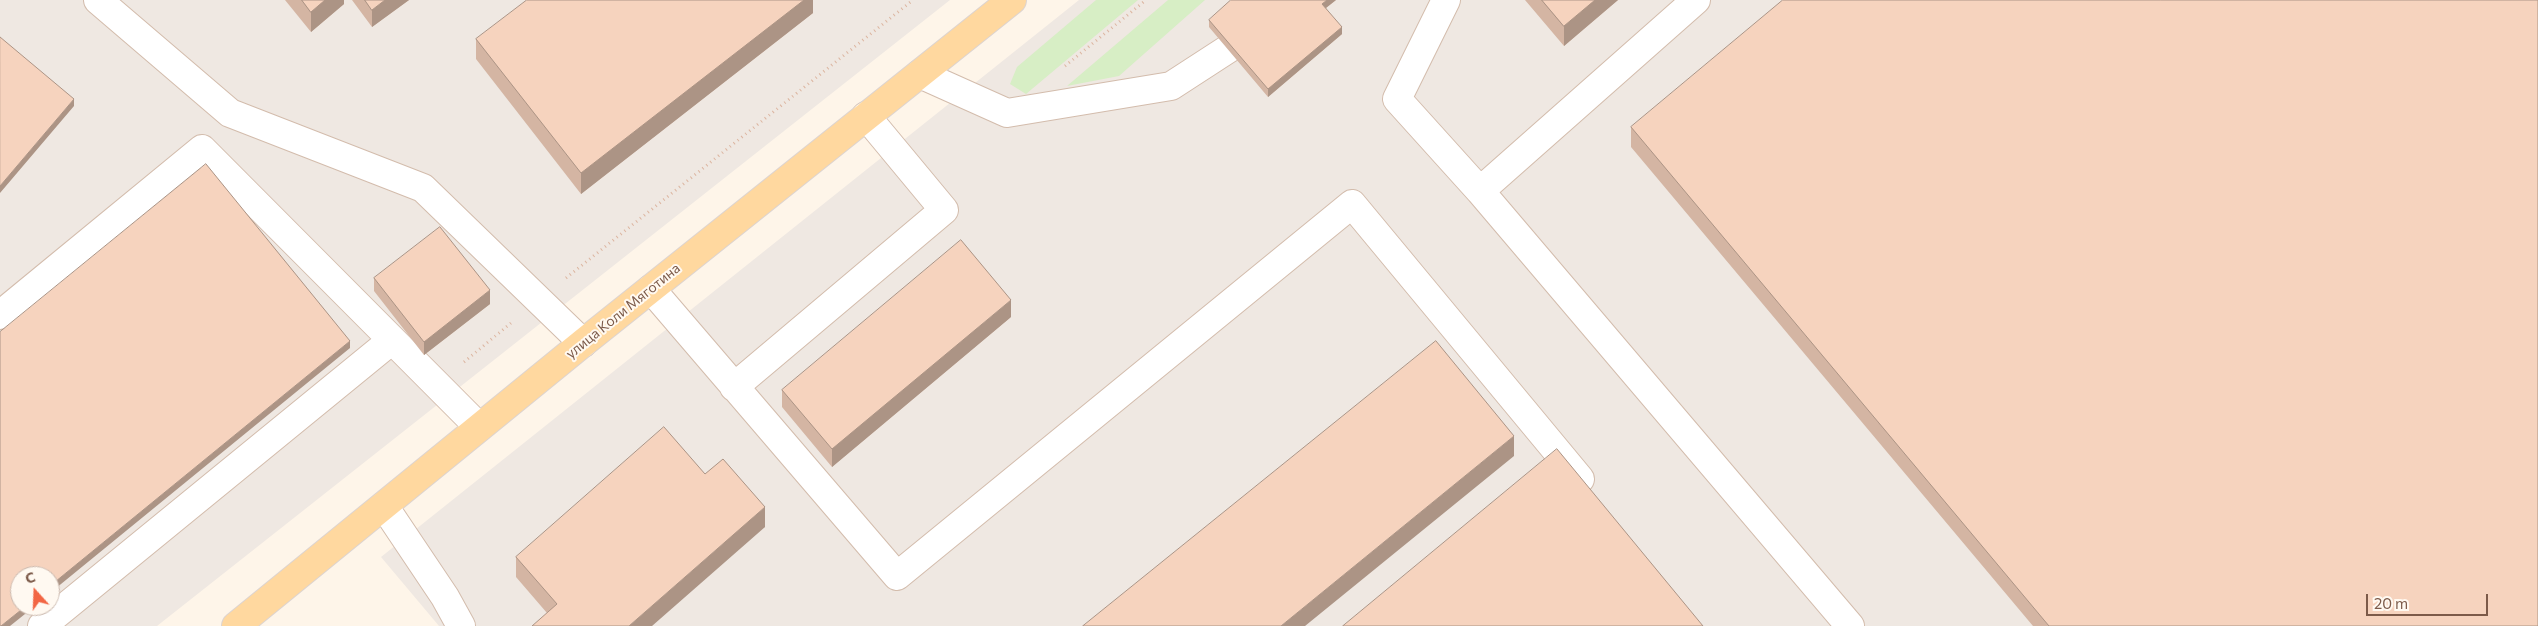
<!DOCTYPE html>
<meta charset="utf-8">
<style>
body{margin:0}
#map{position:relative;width:2538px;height:626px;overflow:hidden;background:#fef5e9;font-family:Commissioner,sans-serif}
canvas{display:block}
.north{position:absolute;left:10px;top:566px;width:50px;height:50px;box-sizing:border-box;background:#fff9f1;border:1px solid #cbb9ae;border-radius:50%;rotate:340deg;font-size:14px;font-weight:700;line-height:20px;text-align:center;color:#7c5a49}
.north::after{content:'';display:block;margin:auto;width:18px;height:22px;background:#f26644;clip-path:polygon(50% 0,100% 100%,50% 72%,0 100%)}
.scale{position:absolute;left:2366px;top:594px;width:122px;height:22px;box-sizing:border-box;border:2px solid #7c5a49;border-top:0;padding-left:6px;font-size:15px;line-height:18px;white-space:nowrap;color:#7c5a49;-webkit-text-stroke:4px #fff9f1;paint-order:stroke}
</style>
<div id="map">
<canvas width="2538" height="626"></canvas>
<div class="north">С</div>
<div class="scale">20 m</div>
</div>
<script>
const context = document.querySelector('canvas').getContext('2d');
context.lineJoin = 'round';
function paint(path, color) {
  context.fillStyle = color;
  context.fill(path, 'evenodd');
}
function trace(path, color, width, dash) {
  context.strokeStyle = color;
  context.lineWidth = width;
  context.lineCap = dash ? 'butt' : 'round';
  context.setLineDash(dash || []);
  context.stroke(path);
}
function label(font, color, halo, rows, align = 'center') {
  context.font = font + ' Commissioner,sans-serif';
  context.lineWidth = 4;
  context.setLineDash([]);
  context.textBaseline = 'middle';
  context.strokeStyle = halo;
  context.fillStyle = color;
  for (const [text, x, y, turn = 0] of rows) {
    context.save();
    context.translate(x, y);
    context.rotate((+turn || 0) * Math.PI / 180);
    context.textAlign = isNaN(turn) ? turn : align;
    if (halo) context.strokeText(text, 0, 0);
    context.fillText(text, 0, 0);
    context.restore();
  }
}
const industrial = new Path2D(`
 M0 0H950L157 626H0ZM20 576H50V606H20Z
 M1079 0H2538V626H439L381 557Z`);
const green = new Path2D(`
 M1096 0H1138L1026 94 1010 84 1017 67Z
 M1168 0H1205L1119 76 1067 86Z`);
const path = new Path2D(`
 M1065 66 1146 0
 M566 278 913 0
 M464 362 511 323`);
const minor = new Path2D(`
 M98 0 230 113 423 188 583 343
 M1446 0 1397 99 1480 191 1850 626
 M920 74 1007 113 1171 86 1228 49 1289 0
 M1480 191 1696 0
 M651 289 897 576 1352 204 1580 479
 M0 315 202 149 479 427
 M734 387 944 210 866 116
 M384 506 445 597 461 626
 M42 626 392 340`);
const major = new Path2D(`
 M236 626 583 343 1012 0`);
const wall = new Path2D(`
 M285 0H344V4L311 32Z
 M352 0H409L372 27Z
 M813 0V13L581 194 476 59V39Z
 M1336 0 1326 8 1342 34 1268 97 1209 27V20Z
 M1525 0H1618L1564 46Z
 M1631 127 2538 626H2033L1631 147Z
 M374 278 490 304 424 355 374 291Z
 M1011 317 832 467 782 407V390Z
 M705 474 765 527 547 613 516 577V557Z`);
const shadedWall = new Path2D(`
 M325 0H344V4L311 32V12Z
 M385 0H409L372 27V10Z
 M804 0H813V13L581 194V173Z
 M1327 0H1336L1322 11V4Z
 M1595 0H1618L1564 46V26Z
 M1342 27V34L1268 97V89Z
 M74 99V106L0 193V186Z
 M490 290V304L424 355V342Z
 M1011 300V317L832 467V449Z
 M350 341V348L50 593V586Z
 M1514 436V456L1305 626H1281Z
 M765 507V527L652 626H629Z
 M26 606H35L10 626H1Z`);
const building = new Path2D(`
 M302 0H325L311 12Z
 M365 0H385L372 10Z
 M527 0H804L581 173 476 39Z
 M1231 0H1327L1322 4 1342 27 1268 89 1209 20Z
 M1542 0H1595L1564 26Z
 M1783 0H2538V626H2049L1631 127Z
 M0 37 74 99 0 186Z
 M206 164 350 341 50 586V576H20V606H26L1 626H0V332Z
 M440 227 490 290 424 342 374 278Z
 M961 240 1011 300 832 449 782 390Z
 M1436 341 1514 436 1281 626H1083Z
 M664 427 705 474 723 459 765 507 629 626H532L557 604 516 557Z
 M1557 449 1703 626H1343Z`);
const streetNames = [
 ["улица Коли Мяготина",623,311,-39]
];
paint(industrial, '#efe8e2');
paint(green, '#d7eec5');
trace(minor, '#d3bcac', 30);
trace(major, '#ddd4d0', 30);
trace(path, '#dcb5a0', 3, [1, 4]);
trace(minor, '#fff', 28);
trace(major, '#ffd89f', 28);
paint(wall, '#d4b5a3');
paint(shadedWall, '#ac9485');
paint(building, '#f6d3be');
trace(building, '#ac9485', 1);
label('14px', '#7c5a49', '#fff9f1', streetNames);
</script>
